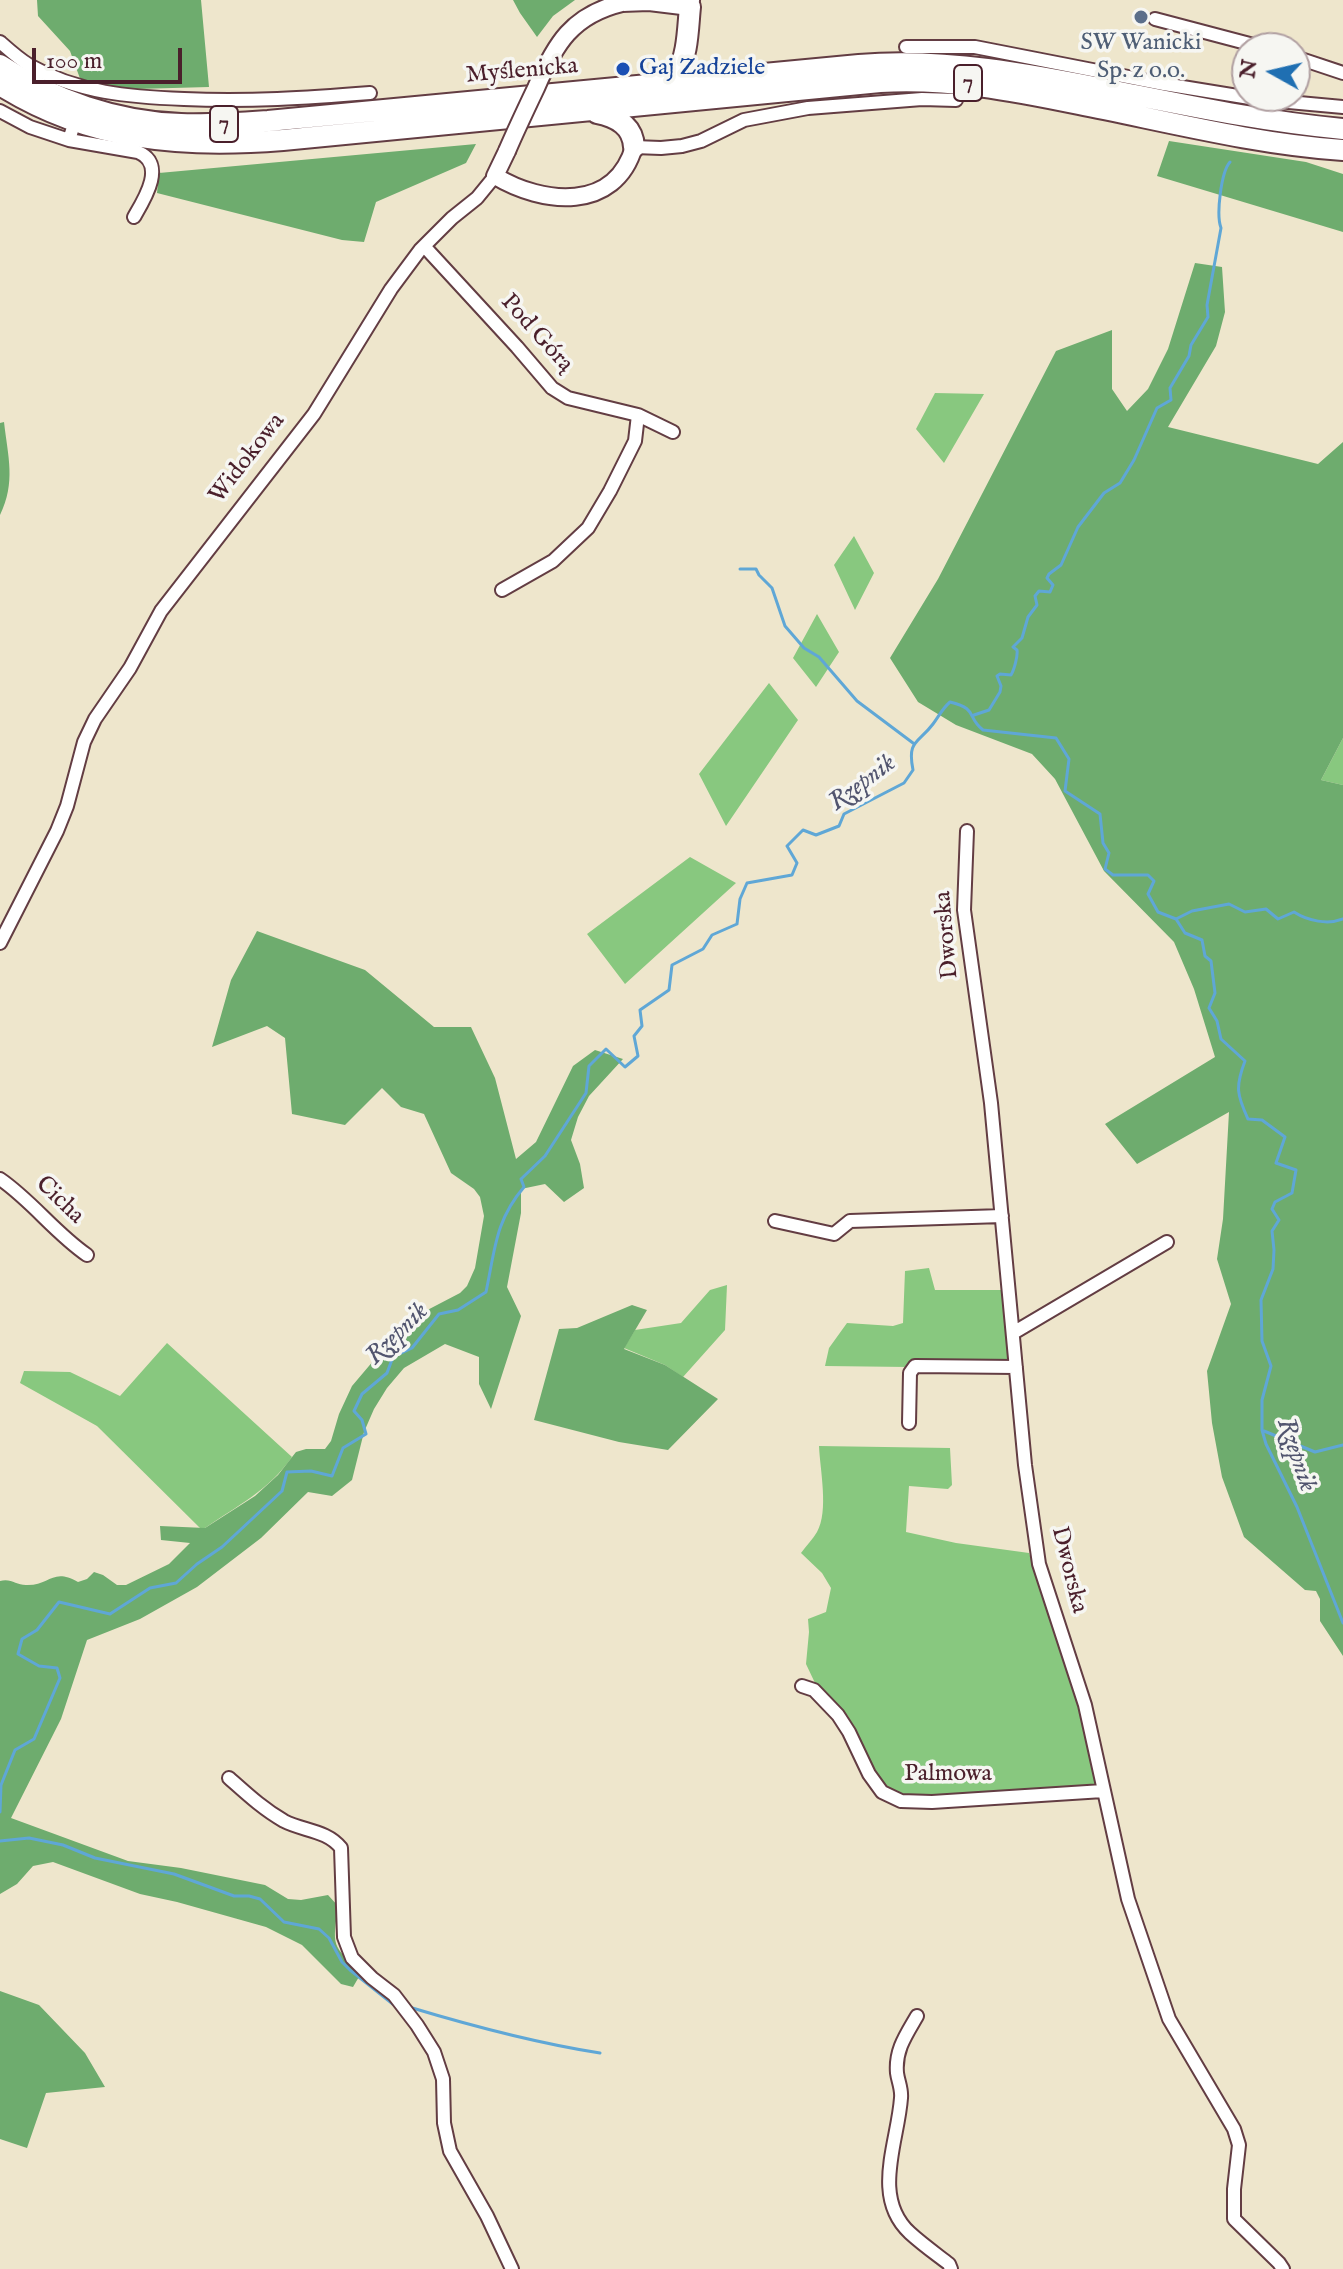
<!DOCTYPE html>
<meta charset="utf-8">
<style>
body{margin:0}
#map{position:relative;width:1343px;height:2269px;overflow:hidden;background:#eee6cc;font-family:"IM FELL English",serif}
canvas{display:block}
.north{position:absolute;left:1231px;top:32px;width:80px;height:80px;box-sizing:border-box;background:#f6f6f2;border:2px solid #b1a0a2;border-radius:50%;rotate:278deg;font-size:22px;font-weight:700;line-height:32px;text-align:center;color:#4a1f2b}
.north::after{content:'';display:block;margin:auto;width:28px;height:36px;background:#1f6fb2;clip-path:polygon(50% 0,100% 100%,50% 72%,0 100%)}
.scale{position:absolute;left:32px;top:48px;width:150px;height:36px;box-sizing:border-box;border:4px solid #4a1f2b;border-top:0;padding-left:10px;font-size:24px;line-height:28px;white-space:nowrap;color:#4a1f2b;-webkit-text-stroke:6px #f6f6f2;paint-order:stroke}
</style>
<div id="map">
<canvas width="1343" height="2269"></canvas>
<div class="north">N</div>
<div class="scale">100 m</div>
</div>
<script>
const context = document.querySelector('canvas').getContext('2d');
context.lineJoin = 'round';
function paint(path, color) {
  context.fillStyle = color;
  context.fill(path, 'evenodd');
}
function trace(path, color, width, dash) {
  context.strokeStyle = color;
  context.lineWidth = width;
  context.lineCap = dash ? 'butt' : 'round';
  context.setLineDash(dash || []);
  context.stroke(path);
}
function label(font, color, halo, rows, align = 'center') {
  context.font = font + ' "IM FELL English",serif';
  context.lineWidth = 7;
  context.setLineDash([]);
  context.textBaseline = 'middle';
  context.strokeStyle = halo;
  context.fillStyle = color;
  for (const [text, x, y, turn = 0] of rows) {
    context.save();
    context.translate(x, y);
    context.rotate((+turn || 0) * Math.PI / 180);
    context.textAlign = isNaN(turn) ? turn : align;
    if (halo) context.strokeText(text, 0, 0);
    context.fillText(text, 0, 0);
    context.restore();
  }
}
const green = new Path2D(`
 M935 393 984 394 944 463 916 429Z
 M854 536 874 573 855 610 834 565Z
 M817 614 839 652 816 687 793 658Z
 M769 683 798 720 726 826 699 774Z
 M1343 738V785L1321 780Z
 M690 857 736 883 625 984 587 934Z
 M929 1268 935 1290H1004L1012 1360H914L908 1367 825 1366 829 1348 847 1323 893 1326 903 1323 905 1271Z
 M727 1285 725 1330 683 1377 665 1365 624 1348 635 1330 681 1323 710 1290Z
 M167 1343 292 1457C269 1490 237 1506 205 1528H200L97 1426 20 1383 24 1371 70 1372 120 1396Z
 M819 1446 950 1448 952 1485 948 1489 909 1486 906 1532 956 1543 1029 1553 1086 1724 1098 1785 1094 1788 909 1798 894 1795 878 1783 848 1716 815 1683 806 1664 809 1632 808 1619 826 1612 831 1588 822 1573 801 1553C806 1546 813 1539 817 1532 829 1511 820 1470 819 1446Z`);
const forest = new Path2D(`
 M37 0H201L209 87 136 89 82 84 70 51 38 16Z
 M513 0H575L553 16 537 37 520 13Z
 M1169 141 1306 162 1343 174V232L1157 176Z
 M476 144 466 163 376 202 364 242 342 240 157 193 159 173Z
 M1195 263 1222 267 1225 312 1216 346 1168 427 1318 464 1343 442V738L1321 780 1343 785V1656L1320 1621V1599L1316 1591 1305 1590 1244 1537 1222 1477 1212 1423 1207 1371 1231 1304 1217 1259 1223 1219 1229 1112 1137 1164 1105 1124 1215 1057 1194 989 1174 942 1104 871 1055 779 1032 754 956 725 918 702 890 658 938 579 1056 351 1112 330V389L1127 411 1148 389 1168 349Z
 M4 422C8 457 16 482 0 515V423Z
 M257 931 365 970 434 1027H471L495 1078 516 1159 536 1142 573 1066 595 1050 623 1059 589 1096 578 1117 571 1140 580 1164 584 1188 564 1202 545 1184 521 1189V1213L507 1287 521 1316 491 1409 479 1384V1357L445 1344 404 1368 387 1388 374 1409 364 1432 352 1480 332 1496 308 1492 261 1538 197 1587 140 1619 87 1640 61 1719 11 1818 128 1861 181 1868 265 1885 288 1899 301 1900 328 1895 338 1906C333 1944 330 1948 363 1970L353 1987 341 1984 302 1945 266 1927 177 1902 140 1894 53 1862 33 1866 17 1884 0 1894V1581C11 1578 16 1585 26 1585 50 1586 52 1567 78 1582L87 1579 94 1572 103 1575 117 1585H126L169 1564 190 1543 161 1540 160 1526 205 1528 255 1496 278 1475 296 1452 306 1449H325L331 1441 339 1414 352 1386 385 1347 414 1317 460 1293 467 1286 475 1268 484 1216 480 1197 474 1189 451 1173 424 1114 401 1107 382 1088 345 1125 292 1114 285 1038 267 1026 212 1047 231 980Z
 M632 1305 647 1310 624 1349 665 1365 718 1399 668 1450 619 1442 534 1420 559 1329 577 1328Z
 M0 1991 39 2005 85 2053 105 2087 46 2093 27 2148 0 2139Z`);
const stream = new Path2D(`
 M740 569H756L759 575 772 588 785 626 804 648 819 657 857 701 913 743
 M974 715 989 710 1000 692 1001 686 997 676 1000 674 1011 675C1014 670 1018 656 1017 650L1013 647 1022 638 1028 617 1037 605 1035 596 1039 591 1050 592 1053 585 1047 578 1049 574 1061 565 1078 527 1104 493 1120 483 1134 460 1157 408 1171 400 1170 388 1189 356 1191 345 1208 317 1207 305 1221 228C1216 215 1221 172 1230 162
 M1176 919 1192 911 1229 904 1245 912 1266 909 1278 919 1294 912C1308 921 1328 925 1343 919
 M1264 1431 1315 1452 1343 1445
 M0 1812 1 1785 15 1750 34 1739 60 1678 57 1668 39 1666 18 1654 22 1639 37 1630 59 1602 110 1614 150 1588 176 1583 197 1564 222 1547 282 1491 287 1472 311 1471 332 1476 343 1448 366 1434 362 1420 354 1411 362 1394 387 1373 393 1357 412 1348 439 1314 458 1310 486 1292C495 1250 495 1221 524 1187L521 1179 545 1156 586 1093 589 1066 606 1049 625 1067 638 1056 634 1036 642 1026 640 1010 669 990 672 965 703 949 712 935 737 924 740 899 747 883 792 875 797 863 787 846 803 830 816 835 839 826 844 814 904 783 913 770C907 740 918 744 933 724 939 716 942 709 950 702 979 709 966 717 983 730L1056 738 1069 759 1065 791 1100 814 1103 843 1109 853 1105 869 1113 875H1148L1154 881 1148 894 1158 912 1176 919 1185 933 1202 940 1205 956 1211 961 1215 993 1209 1008 1217 1021 1221 1039 1245 1061C1235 1087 1237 1095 1248 1119L1262 1120 1285 1137 1276 1163 1296 1170 1292 1193 1275 1202 1272 1209 1279 1220 1272 1231 1274 1250 1273 1269 1261 1300 1262 1341 1271 1366 1262 1400V1430L1266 1444 1297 1507 1343 1623
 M0 1841 29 1838 63 1845 95 1858 174 1874 234 1896H249L260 1899 284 1922 319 1929 329 1938 342 1962 350 1970 394 2005
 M409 2007C472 2026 535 2043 600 2053`);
const minor = new Path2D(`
 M1155 19 1265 48
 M0 42C9 50 19 59 29 65 78 93 130 97 184 99 247 102 308 98 370 93
 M906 47H975L1164 84 1256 99 1343 107
 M1295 57 1343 73
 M0 111 30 127 69 140 75 121
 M69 140 138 152C167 164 144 200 134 217
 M634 147 661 148 682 146 701 141 744 120 808 108 922 99 956 100
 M424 246 517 347 552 388 568 398 638 415 673 432
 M502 590 553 561 588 528 610 491 635 441 638 415
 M967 831 964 910 991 1103 1025 1465 1039 1564 1085 1705 1128 1899 1169 2019 1234 2129 1239 2145 1234 2189V2219L1279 2263 1283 2269
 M0 943 57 831 67 806 84 742 95 719 130 668 161 611 314 414 391 289 420 250 452 218 477 198 495 176
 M0 1179C32 1201 55 1233 87 1255
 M775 1221 834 1234 850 1221 1002 1216
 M1013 1333 1167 1242
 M909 1423 910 1373 915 1366 1016 1367
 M802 1686 814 1690 838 1715 849 1732 869 1774 882 1792 901 1801 932 1802 1103 1791
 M229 1778C247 1794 263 1809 284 1821 303 1831 327 1830 341 1848L344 1937 352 1958 372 1978 394 1995 417 2025 434 2052 443 2079 444 2123 450 2151 487 2216 512 2269
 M917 2016C906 2035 895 2050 897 2073 898 2081 902 2089 901 2098 898 2142 871 2197 910 2233 922 2244 936 2254 949 2264L951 2269`);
const tertiary = new Path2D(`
 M622 3 649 2 690 7 691 0
 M507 151 495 176C543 205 615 212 634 147`);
const trunk = new Path2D(`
 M0 65C53 100 117 122 181 124 210 125 239 123 268 121L859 65C946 58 1029 74 1114 91 1190 106 1266 122 1343 129
 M660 84C666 81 672 78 676 73 688 59 688 25 690 7
 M0 85C89 141 181 148 283 140L880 82C948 78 1012 90 1079 104 1166 121 1254 144 1343 150
 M597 113C617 117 633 126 634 147`);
const tertiaryBridge = new Path2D(`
 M507 151C516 130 526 109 536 88 555 44 572 15 622 3`);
const markers = [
 [1141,17,8,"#5c6f8a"],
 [623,69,8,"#1a4fb4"]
];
const shields = [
 [968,83,28],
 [224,124,28]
];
const shieldNames = [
 ["7",968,83],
 ["7",224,124]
];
const serviceNames = [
 ["SW Wanicki",1141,44],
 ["Sp. z o.o.",1141,72]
];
const transitNames = [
 ["Gaj Zadziele",639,69]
];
const streetNames = [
 ["Myślenicka",522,72,-5],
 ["Pod Górą",536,334,48],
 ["Widokowa",248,459,-52],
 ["Dworska",948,935,-95],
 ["Cicha",59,1201,44],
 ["Dworska",1068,1570,76],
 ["Palmowa",948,1775]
];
const waterNames = [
 ["Rzepnik",863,784,-37],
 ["Rzepnik",398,1335,-45],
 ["Rzepnik",1295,1455,71]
];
paint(green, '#88c87f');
paint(forest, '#6eac6e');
trace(stream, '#5fa7d6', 3);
trace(minor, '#633d43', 16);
trace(tertiary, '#633d43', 20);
trace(trunk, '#633d43', 24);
trace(minor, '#fff', 12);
trace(tertiary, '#fff', 16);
trace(trunk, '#fff', 20);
trace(tertiaryBridge, '#633d43', 20, []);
trace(tertiaryBridge, '#fff', 16);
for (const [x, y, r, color] of markers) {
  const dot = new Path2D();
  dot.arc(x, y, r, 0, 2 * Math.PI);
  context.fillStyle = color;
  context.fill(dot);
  trace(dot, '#f6f6f2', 3);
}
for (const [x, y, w] of shields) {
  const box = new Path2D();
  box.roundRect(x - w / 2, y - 18, w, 36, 6);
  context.fillStyle = '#f6f6f2';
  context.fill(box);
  trace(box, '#4a1f2b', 2);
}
label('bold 22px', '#4a1f2b', null, shieldNames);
label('24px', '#4e5e75', '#f6f6f2', serviceNames);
label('24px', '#164399', '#f6f6f2', transitNames, 'left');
label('24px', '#4a1f2b', '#f6f6f2', streetNames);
label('italic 26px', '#52556f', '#f6f6f2', waterNames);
</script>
